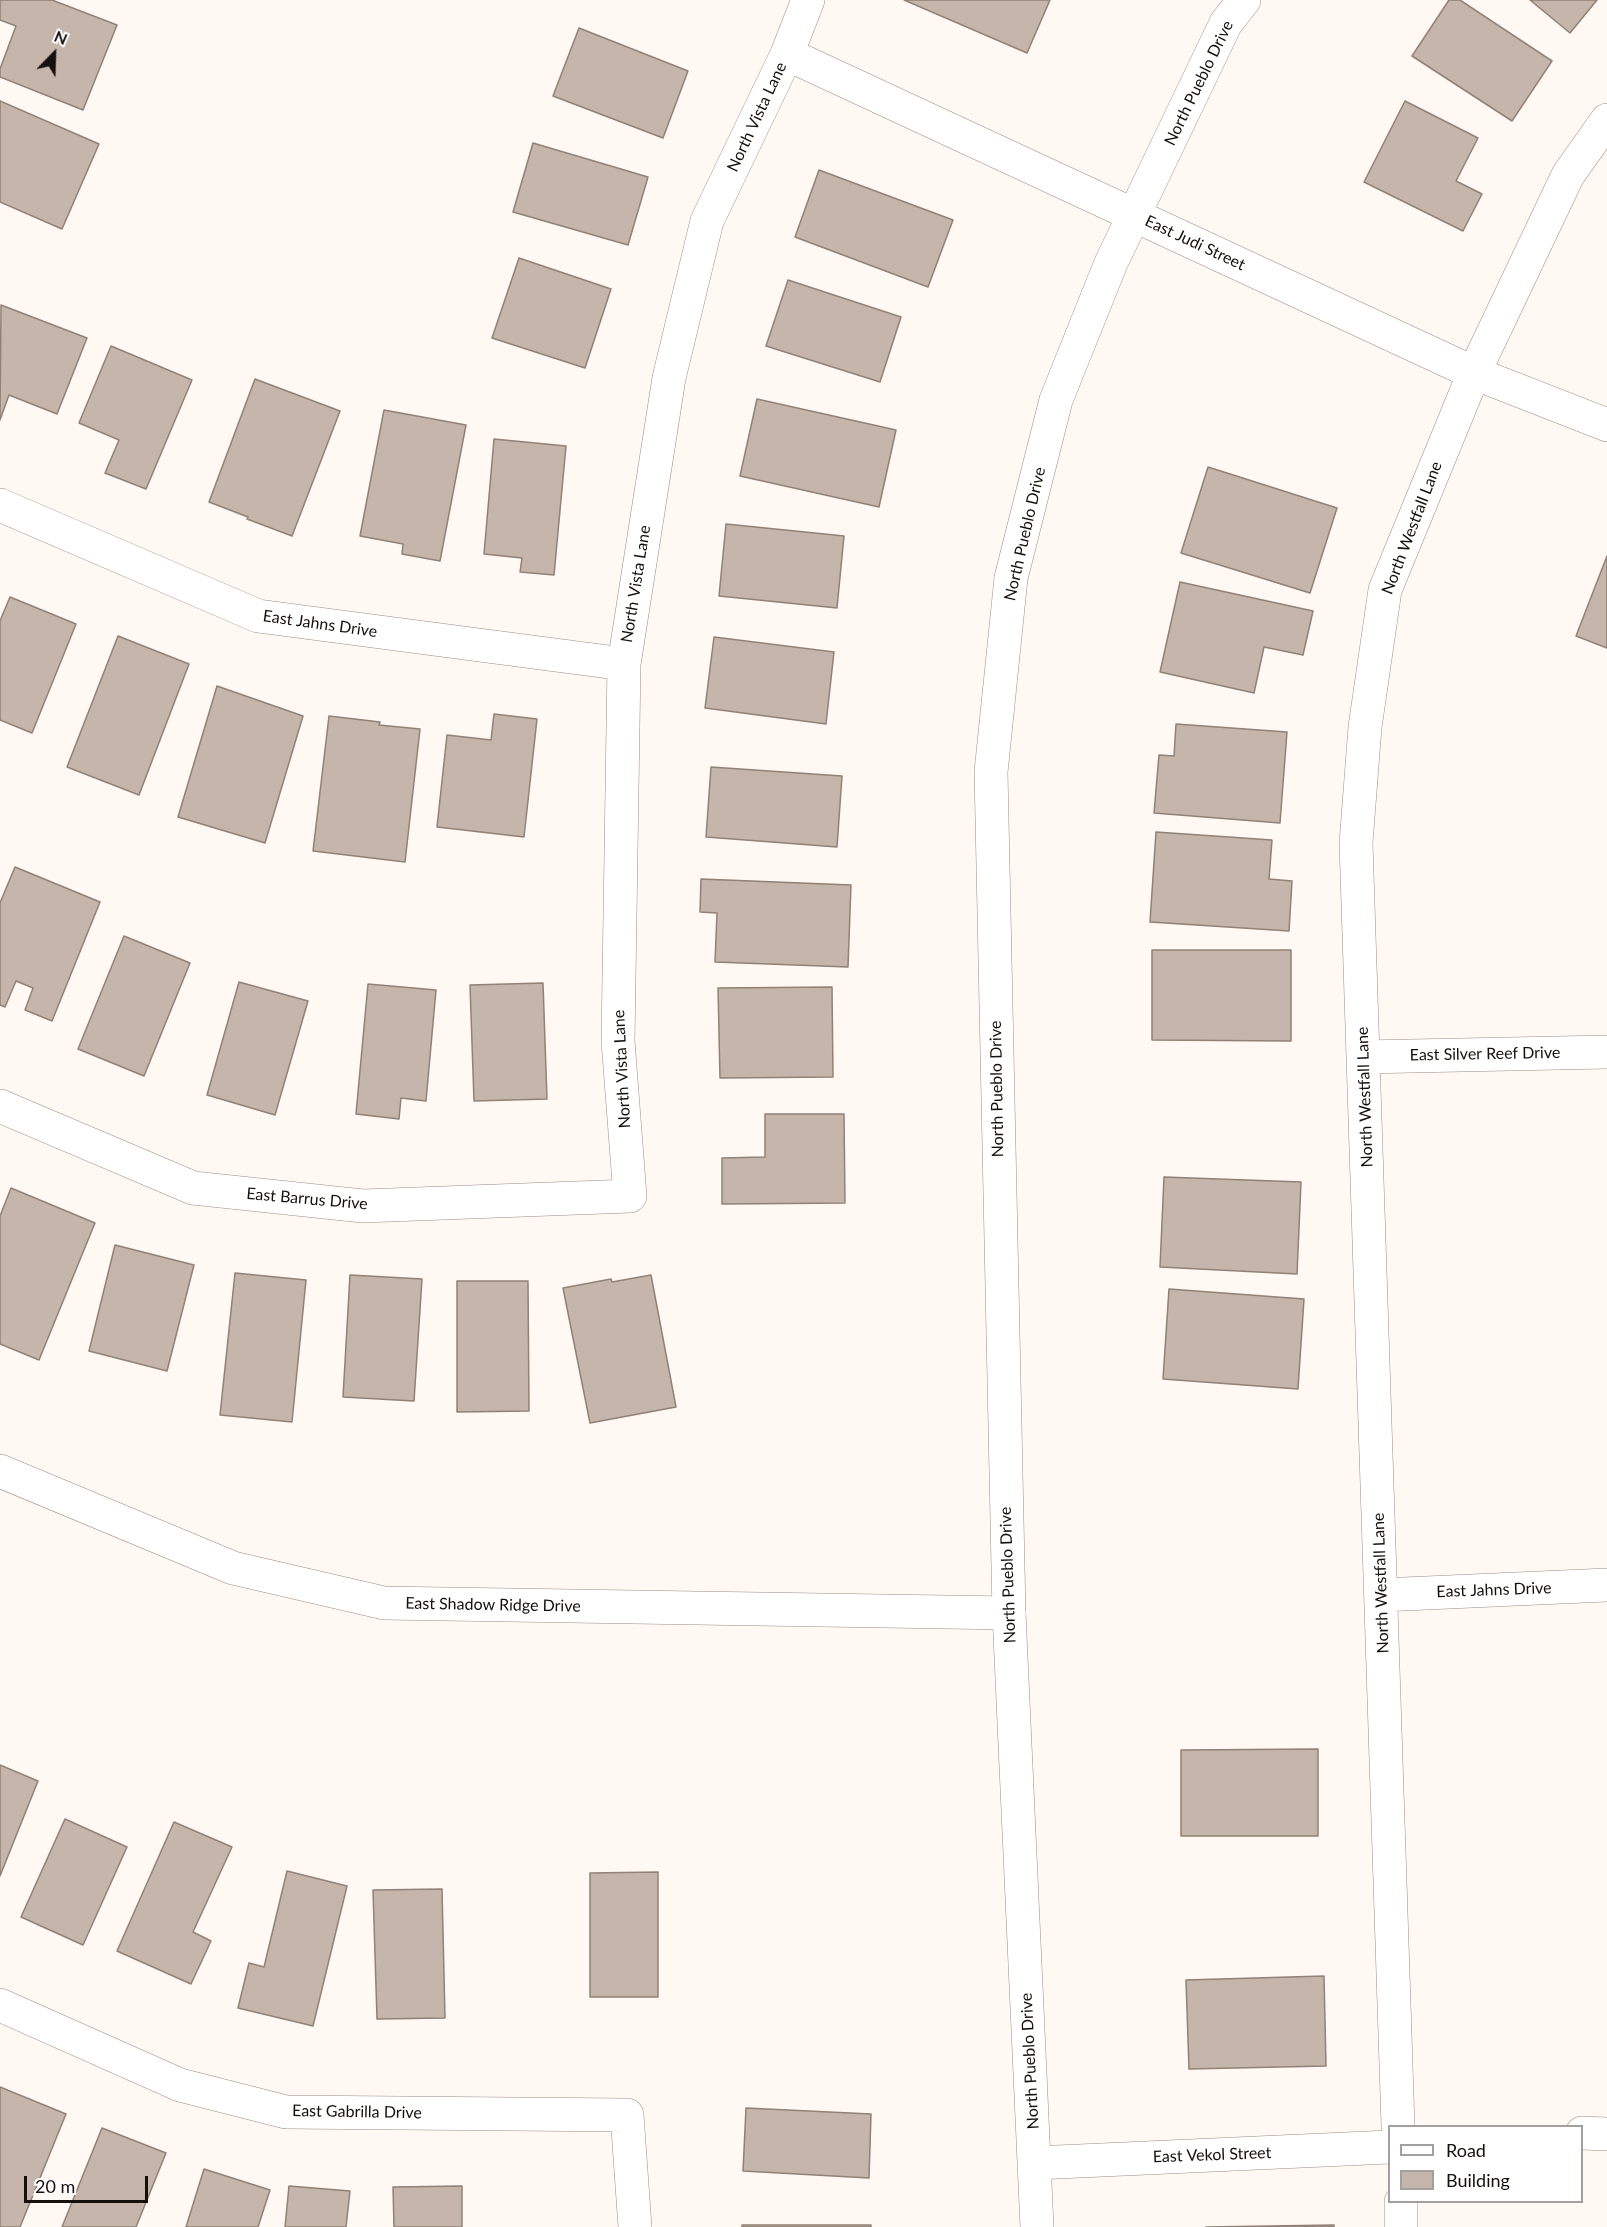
<!DOCTYPE html>
<style>
body{margin:0}
#map{position:relative;width:1607px;height:2227px;overflow:hidden;background:#fff8f3;font-family:Lato,sans-serif}
canvas{display:block}
.legend{position:absolute;left:1388px;top:2125px;width:195px;height:78px;box-sizing:border-box;background:#fff;border:2px solid #a29f9e;margin:0;padding:8px 10px;list-style:none;font-size:18px;color:#16100c}
.legend li{display:flex;align-items:center;gap:12px;height:30px}
.legend b{width:30px;border:2px solid #a29f9e}
.north{position:absolute;left:24px;top:24px;width:60px;height:60px;-webkit-text-stroke:4px #fff;paint-order:stroke;rotate:23deg;font-size:16px;font-weight:700;line-height:24px;text-align:center;color:#16100c}
.north::after{content:'';display:block;margin:auto;width:21px;height:27px;background:#16100c;clip-path:polygon(50% 0,100% 100%,50% 72%,0 100%)}
.scale{position:absolute;left:24px;top:2176px;width:124px;height:27px;box-sizing:border-box;border:3px solid #16100c;border-top:0;padding-left:8px;font-size:18px;line-height:21px;white-space:nowrap;color:#16100c;-webkit-text-stroke:4px #fff;paint-order:stroke}
</style>
<div id="map">
<canvas width="1607" height="2227"></canvas>
<ul class="legend">
<li><b style="height:8px;background:#fff"></b>Road</li>
<li><b style="height:16px;background:#c6b5aa"></b>Building</li>
</ul>
<div class="north">N</div>
<div class="scale">20 m</div>
</div>
<script>
const context = document.querySelector('canvas').getContext('2d');
context.lineJoin = 'round';
function paint(path, color) {
  context.fillStyle = color;
  context.fill(path, 'evenodd');
}
function trace(path, color, width, dash) {
  context.strokeStyle = color;
  context.lineWidth = width;
  context.lineCap = dash ? 'butt' : 'round';
  context.setLineDash(dash || []);
  context.stroke(path);
}
function label(font, color, halo, rows, align = 'center') {
  context.font = font + ' Lato,sans-serif';
  context.lineWidth = 6;
  context.setLineDash([]);
  context.textBaseline = 'middle';
  context.strokeStyle = halo;
  context.fillStyle = color;
  for (const [text, x, y, turn = 0] of rows) {
    context.save();
    context.translate(x, y);
    context.rotate((+turn || 0) * Math.PI / 180);
    context.textAlign = isNaN(turn) ? turn : align;
    if (halo) context.strokeText(text, 0, 0);
    context.fillText(text, 0, 0);
    context.restore();
  }
}
const building = new Path2D(`
 M0 0H52L117 25 83 110 0 77V69L16 26 0 20Z
 M904 0H1050L1027 53Z
 M1449 0H1460L1552 61 1512 121 1412 56Z
 M1530 0H1597L1570 33Z
 M579 28 688 71 663 138 553 96Z
 M0 101 99 144 62 229 0 202Z
 M1405 101 1478 138 1456 181 1482 194 1463 231 1364 182Z
 M533 143 648 177 628 245 513 212Z
 M819 170 953 220 928 287 795 237Z
 M519 258 611 289 585 368 492 338Z
 M788 280 901 317 880 382 766 346Z
 M1 305 87 338 57 414 9 395 0 420Z
 M111 346 192 380 146 489 105 473 119 440 79 423Z
 M255 379 340 411 292 536 247 519 248 517 209 502Z
 M757 399 896 430 879 507 740 476Z
 M384 410 466 425 440 561 402 554 403 544 360 536Z
 M494 439 566 446 554 575 520 572 522 558 484 554Z
 M1208 467 1337 508 1310 593 1181 553Z
 M726 524 844 536 837 608 719 596Z
 M1607 556V648L1576 636Z
 M1180 582 1313 611 1303 655 1264 647 1254 693 1160 672Z
 M10 597 76 624 32 733 0 720V621Z
 M118 636 189 664 139 795 67 767Z
 M714 637 834 652 826 724 705 708Z
 M217 686 303 716 265 843 178 817Z
 M494 714 537 719 524 837 437 827 447 735 491 740Z
 M329 716 380 722 379 725 420 729 405 862 313 851Z
 M1176 724 1287 732 1280 823 1154 813 1159 755 1174 756Z
 M711 767 842 776 837 847 706 837Z
 M1156 832 1272 840 1269 879 1292 881 1289 931 1150 922Z
 M15 867 100 902 52 1021 25 1010 33 988 16 981 5 1007 0 1005V903Z
 M701 879 851 885 848 967 715 962 717 913 700 912Z
 M124 936 190 963 144 1076 78 1049Z
 M1152 950H1291V1041L1152 1040Z
 M239 982 308 1001 275 1115 207 1095Z
 M543 983 547 1099 474 1101 470 985Z
 M368 984 436 990 426 1101 401 1098 399 1119 356 1114Z
 M832 987 833 1077 720 1078 718 988Z
 M765 1114H844L845 1203 722 1204V1158L765 1157Z
 M1164 1177 1301 1182 1297 1274 1160 1267Z
 M11 1188 95 1223 39 1360 0 1344V1216Z
 M115 1245 194 1265 167 1371 89 1351Z
 M235 1273 306 1280 292 1422 220 1415Z
 M350 1275 422 1279 414 1401 343 1397Z
 M651 1275 676 1407 590 1423 563 1288 611 1279 612 1282Z
 M457 1281H528L529 1411 457 1412Z
 M1169 1289 1304 1299 1298 1389 1163 1379Z
 M1318 1749V1836H1181V1750Z
 M0 1765 38 1781 0 1876Z
 M65 1819 127 1847 83 1945 21 1917Z
 M174 1822 232 1847 193 1932 211 1941 191 1984 117 1951Z
 M287 1871 347 1886 313 2026 238 2008 249 1963 264 1967Z
 M658 1872V1997H590V1873Z
 M442 1889 445 2018 377 2019 373 1890Z
 M1324 1976 1326 2066 1189 2069 1186 1980Z
 M0 2087 66 2114 20 2227H0Z
 M746 2108 871 2114 869 2178 743 2171Z
 M102 2128 166 2153 136 2227H62Z
 M204 2169 270 2190 258 2227H186Z
 M289 2186 350 2191 346 2227H285Z
 M462 2186V2227H394L393 2187Z
 M742 2225H871V2227H742Z
 M1334 2225V2227H1206Z`);
const street = new Path2D(`
 M787 54 1474 373 1607 425
 M0 505 258 616 624 664
 M1363 1057 1607 1052
 M0 1106 193 1188 363 1206 630 1196 618 1041 624 664 669 378 707 221 787 54 808 0
 M0 1471 233 1568 384 1603 1009 1613
 M1381 1595 1607 1585
 M0 2005 180 2085 286 2112 627 2115 635 2227
 M1398 2126 1356 843 1365 727 1385 590 1474 373 1568 175 1607 120
 M1582 2133 1607 2134
 M1035 2163 1390 2147
 M1401 2202V2227`);
const secondary = new Path2D(`
 M1037 2227 1009 1613 991 772 1011 578 1056 400 1111 263 1226 23 1244 0`);
const streetNames = [
 ["North Pueblo Drive",1199,83,-64],
 ["North Vista Lane",757,117,-65],
 ["East Judi Street",1195,243,25],
 ["North Westfall Lane",1412,528,-69],
 ["North Pueblo Drive",1025,534,-77],
 ["North Vista Lane",636,584,-81],
 ["East Jahns Drive",320,624,8],
 ["East Silver Reef Drive",1485,1054,-1],
 ["North Vista Lane",622,1069,-93],
 ["North Pueblo Drive",997,1089,-91],
 ["North Westfall Lane",1365,1097,-92],
 ["East Barrus Drive",307,1199,5],
 ["North Pueblo Drive",1008,1575,-92],
 ["North Westfall Lane",1381,1583,-92],
 ["East Jahns Drive",1494,1590,-2],
 ["East Shadow Ridge Drive",493,1605,1],
 ["North Pueblo Drive",1030,2061,-93],
 ["East Gabrilla Drive",357,2112,1],
 ["East Vekol Street",1212,2155,-2]
];
paint(building, '#c6b5aa');
trace(building, '#918176', 1.5);
trace(street, '#9e8d83', 34);
trace(secondary, '#9e8d83', 34);
trace(street, '#fff', 33);
trace(secondary, '#fff', 33);
label('16px', '#16100c', '#fff', streetNames);
</script>
